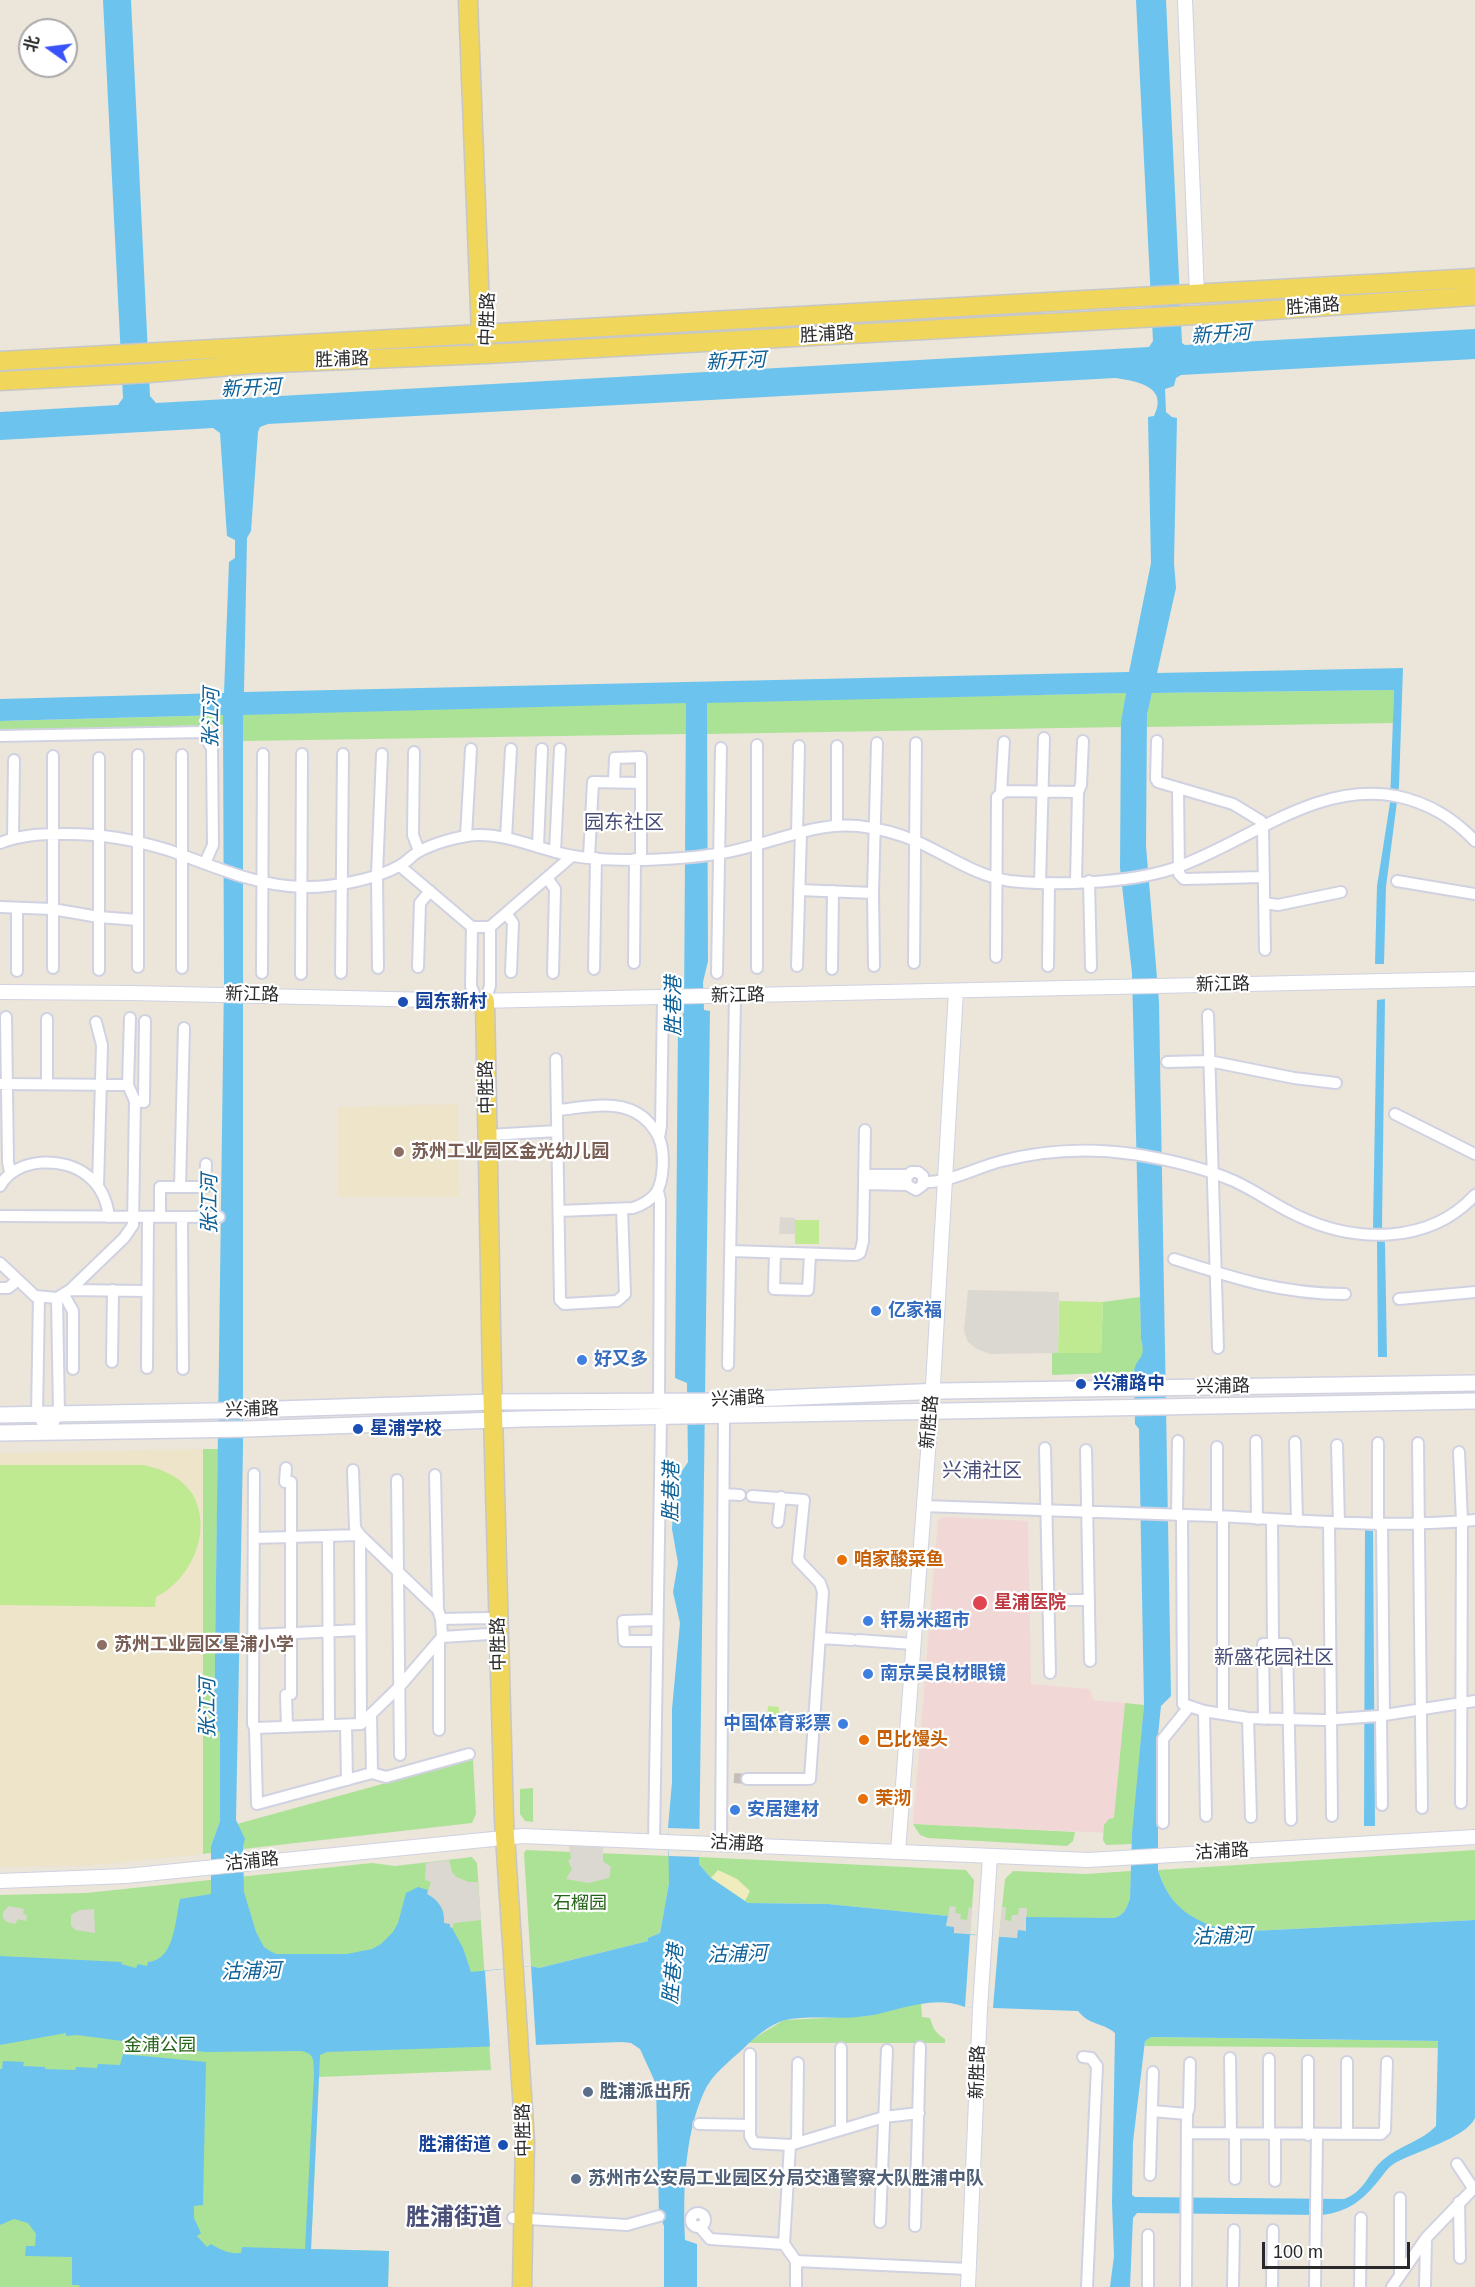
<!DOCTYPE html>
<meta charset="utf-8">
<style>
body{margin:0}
#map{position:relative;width:1475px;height:2287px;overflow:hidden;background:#ebe5da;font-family:Helvetica,"Noto Sans SC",sans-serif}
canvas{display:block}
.north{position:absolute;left:18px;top:18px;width:60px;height:60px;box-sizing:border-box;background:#fff;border:2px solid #a9a9a9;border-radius:50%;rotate:284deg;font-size:16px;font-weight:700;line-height:24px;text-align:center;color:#292929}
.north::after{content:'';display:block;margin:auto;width:21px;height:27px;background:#3952fa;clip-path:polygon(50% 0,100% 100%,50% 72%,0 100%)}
.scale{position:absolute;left:1262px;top:2242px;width:148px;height:27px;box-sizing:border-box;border:3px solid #292929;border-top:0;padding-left:8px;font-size:18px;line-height:21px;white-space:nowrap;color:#292929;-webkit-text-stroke:4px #fff;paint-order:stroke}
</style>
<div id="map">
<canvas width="1475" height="2287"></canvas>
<div class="north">北</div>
<div class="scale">100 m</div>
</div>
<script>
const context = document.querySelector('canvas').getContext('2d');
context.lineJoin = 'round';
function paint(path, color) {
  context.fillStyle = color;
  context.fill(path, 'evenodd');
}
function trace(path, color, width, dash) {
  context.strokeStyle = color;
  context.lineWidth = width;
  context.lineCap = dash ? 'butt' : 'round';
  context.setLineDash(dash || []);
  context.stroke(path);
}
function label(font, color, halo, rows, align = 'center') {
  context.font = font + ' Helvetica,"Noto Sans SC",sans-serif';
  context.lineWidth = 4.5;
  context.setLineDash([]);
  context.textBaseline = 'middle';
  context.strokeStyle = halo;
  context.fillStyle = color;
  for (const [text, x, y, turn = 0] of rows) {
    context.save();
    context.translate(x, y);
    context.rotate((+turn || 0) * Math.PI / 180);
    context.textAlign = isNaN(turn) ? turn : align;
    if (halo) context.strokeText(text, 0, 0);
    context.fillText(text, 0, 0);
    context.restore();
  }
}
const education = new Path2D(`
 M458 1104 459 1197H338V1107Z
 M203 1449V1854L86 1866 0 1867V1453Z`);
const medical = new Path2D(`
 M944 1517 1028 1521 1031 1684 1090 1689 1093 1700 1144 1705 1132 1834 913 1824 938 1520Z`);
const green = new Path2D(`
 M1394 690 1393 723 1147 727V715L1152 693Z
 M1126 693 1121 727 707 734V702Z
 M686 702V734L243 741V714Z
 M223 715V725L0 730V721Z
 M1140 1297 1141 1339 1144 1350V1355L1135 1367 1134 1372 1052 1375V1353H1101L1103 1302Z
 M203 1449H218L214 1729 220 1732V1821L211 1846V1853L203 1854Z
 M1125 1703 1144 1705 1132 1844 1106 1845 1103 1840 1104 1825 1109 1819 1114 1818Z
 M473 1759 476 1814 472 1823 243 1849 237 1824Z
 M533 1788V1822L525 1821 520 1814V1789Z
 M913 1824 1075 1832 1073 1841 1067 1846 928 1838 920 1835Z
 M526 1850 669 1856V1883L660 1933 648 1938V1941L539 1968 531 1966 524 1853Z
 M1475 1850V1920L1231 1932C1193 1922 1170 1909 1158 1870Z
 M472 1857 477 1863 491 2070 319 2077 311 2249 389 2251 388 2287H0V1895L86 1893 372 1863 395 1866Z
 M699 1857 966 1870 974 1880 970 1935 947 1916 828 1904 748 1903 711 1878 699 1864Z
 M1013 1871 1085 1874 1131 1871C1130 1889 1134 1911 1114 1918L999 1936 1005 1879Z
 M921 2003 922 2017 930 2018C933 2028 935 2033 945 2039V2043H749L756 2037 784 2020 867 2016Z
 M1151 2037 1436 2041 1439 2042 1438 2048 1145 2046V2040Z`);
const sand = new Path2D(`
 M718 1870 737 1879 750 1891 745 1901 711 1878Z`);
const pitch = new Path2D(`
 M795 1220H819V1244H795Z
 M1059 1301 1103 1302 1101 1353H1058Z
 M0 1465H143C162 1469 182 1477 193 1495 213 1531 191 1580 156 1597L155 1607 0 1605Z
 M768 1706 779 1707 778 1731 766 1730Z`);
const plaza = new Path2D(`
 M780 1217 795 1218V1234H779Z
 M968 1290 1059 1292 1058 1353 990 1354 977 1349 968 1342 964 1331Z
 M569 1846 603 1847V1861L611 1867 609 1878 588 1883 566 1879 572 1869 568 1861 571 1858Z
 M449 1860 452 1872 456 1877 469 1882H478L481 1920 454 1923 452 1928 449 1927 444 1923 443 1910 439 1904 427 1894 431 1882 425 1880 426 1863Z
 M9 1906 24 1909 23 1914 27 1915 26 1921 18 1919 15 1924 7 1922 3 1918V1912Z
 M950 1906 956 1907 955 1913 961 1914 960 1919 967 1920 969 1907 972 1908 970 1935 953 1933 946 1926Z
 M1002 1907H1006L1005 1920 1011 1921 1012 1915H1018L1019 1908H1027L1026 1931 1017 1938 999 1936Z
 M94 1909 95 1933 76 1930 71 1926V1915L80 1910Z`);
const water = new Path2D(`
 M103 0H131L150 396 156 403 1149 347 1153 341 1136 0H1166L1182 343 1185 345 1475 329V359L1181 375 1176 378 1174 386 1165 389 1166 412 1172 417 1177 418 1174 563 1176 588 1157 673 1403 668 1399 786 1386 887 1384 964H1375L1377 886 1390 803 1394 690 1152 693 1147 715 1146 846 1159 1002 1171 1696 1161 1706 1158 1735V1870C1170 1909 1193 1921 1231 1932L1475 1920V2118C1466 2138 1414 2152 1395 2163 1388 2167 1384 2174 1379 2180 1363 2200 1348 2212 1322 2215L1137 2213 1133 2218 1130 2287H1110L1114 2256 1112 2203 1115 2033C1102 2022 1090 2026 1078 2011L965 2007C931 1994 900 2011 867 2016 841 2020 809 2015 785 2020 770 2024 754 2038 744 2048 730 2061 712 2074 704 2092 684 2136 683 2192 685 2240L697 2244V2287H664V2226L659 2214 656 2084 640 2049 631 2043 622 2042 327 2052 320 2055 311 2249 389 2251 388 2287H80L79 2285H72V2257L25 2256 26 2246H35L36 2234 28 2223 14 2219 0 2225V2069H2L3 2061 24 2062 23 2066 45 2067V2069L75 2070 76 2067 97 2068 98 2064 120 2065 123 2054 206 2062 203 2205 194 2206V2218L201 2233 197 2236 207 2247 211 2244C221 2250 229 2254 241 2253L242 2247 305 2249 314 2074C313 2061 316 2054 301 2051L205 2052 77 2035 66 2036V2033L0 2045V1956L122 1962 121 1964 136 1968 138 1964 147 1966 148 1962C175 1960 175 1920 180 1899L211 1894V1846L220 1821V1732L214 1729 224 980 223 715 0 721V699L224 693 229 562 235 558V540L227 536 220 433 213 428 0 440V412L118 405 123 398ZM1115 378C1136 381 1169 386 1154 416L1148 417 1151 563 1129 672 244 692 247 538 251 531 258 432 260 427 268 424ZM1126 693 1121 722 1120 868 1132 973 1141 1339C1147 1361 1136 1356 1134 1372L1135 1424 1139 1429 1144 1705 1132 1834 1130 1898C1127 1908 1124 1915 1114 1918L1026 1917V1931L1018 1930 1017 1938 954 1933V1927L946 1926 948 1916 828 1904 748 1903 711 1878 699 1864 710 1011 704 1010 703 982 708 961 707 703ZM686 703 684 1012 678 1024 675 1378 687 1383 688 1462 678 1477 674 1490 672 1529 678 1563 673 1592 680 1623 672 1709V1782L668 1828 669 1883 660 1933 648 1938V1941L539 1968 531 1966 471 1972 463 1948 452 1928 450 1927V1924L444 1923C445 1910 439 1900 427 1894L428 1890 418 1887 406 1893 398 1923 393 1932 381 1944 372 1949 347 1954H276L270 1951 264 1947 256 1932 244 1892 243 1846 245 1839 236 1820 243 1448V715ZM1151 2037 1438 2041 1436 2126C1422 2141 1399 2146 1384 2159 1368 2172 1366 2191 1344 2199L1135 2197 1132 2195 1133 2142 1145 2041Z
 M1385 999 1382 1226 1385 1244 1387 1357H1378L1377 1242 1373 1227 1377 1000Z
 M1365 1530 1373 1531 1375 1826H1364Z`);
const pier = new Path2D(`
 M668 1828 700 1829 699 1857 669 1856Z
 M970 1935 999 1936 993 2008 965 2007Z
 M531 1966 536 2045 490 2047 485 1971Z`);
const minorTunnel = new Path2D(`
 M734 1778 747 1779`);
const minor = new Path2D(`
 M0 736 202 732 212 748 213 845 205 863
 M1157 741 1156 779 1158 782 1233 804 1261 821 1263 827 1265 950
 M414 752 413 835 419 851
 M138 755V967
 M182 755V968
 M53 756V968
 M99 758V970
 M614 782 615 758 641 757V860
 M1178 788 1179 874 1184 879 1264 877
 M1001 792 1004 742
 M837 826V746
 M797 834 799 746
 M466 836 471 749
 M13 838 14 760
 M506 838 511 749
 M0 843C20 835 40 834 61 834 97 833 133 839 168 850 211 865 255 886 302 887 330 888 374 880 399 866 406 863 411 856 418 852 434 843 459 836 477 835 508 834 538 849 568 855 592 860 620 860 645 860 675 859 708 857 737 850 777 841 817 822 858 826 878 828 900 834 918 842 949 856 976 876 1010 881 1056 886 1128 883 1172 869 1246 844 1314 781 1396 796 1429 803 1453 818 1475 841
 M538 847 542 749
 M555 852 560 749
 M589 857 593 782 641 783
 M400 866 472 927H490L572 856
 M547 878 555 889 553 973
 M1089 881 1091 967
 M1397 881 1475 894
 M1076 882 1078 792
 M1040 883 1044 738
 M799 890 873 893
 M1264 903 1278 905 1341 892
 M0 907 52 909 99 917 138 920
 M506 913 513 923 511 972
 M472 927 471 986 477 1001
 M996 957 997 797 1005 791 1078 792 1081 785 1083 741
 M634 963 635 859
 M914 963 916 743
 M797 966 801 833
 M874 966 873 893 877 743
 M1048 966 1049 883
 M418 967 420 903 430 891
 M378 968 377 874 382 754
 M757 968V745
 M594 969 596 858
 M832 969 833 891
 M17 971V908
 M262 973 263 754
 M341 973 343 754
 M717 973 721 748
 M301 974 302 754
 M485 1001 490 986V927
 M1208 1015 1218 1348
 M6 1017 8 1162 10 1172
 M96 1022 102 1045 98 1186
 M556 1059 560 1300 564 1304 617 1301 625 1294 622 1209
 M1167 1062 1209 1061 1294 1078 1336 1083
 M0 1084 128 1085
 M47 1084V1019
 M135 1101 144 1102 145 1021
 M557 1110C581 1108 612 1100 635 1112 645 1117 655 1128 659 1138 665 1152 664 1181 656 1193 650 1201 642 1205 633 1208L559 1211
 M1395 1114 1475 1154
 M488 1135 557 1131
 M659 1138 661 1126 663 998
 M864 1175H908
 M924 1182C950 1183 977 1167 1002 1161 1044 1150 1091 1148 1133 1154 1166 1159 1204 1168 1234 1181 1256 1191 1276 1206 1298 1216 1355 1243 1429 1245 1475 1195
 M864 1184 907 1185 916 1190 923 1185V1176L918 1172H911L906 1178 907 1185
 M0 1186C16 1157 64 1156 88 1176 102 1187 107 1201 109 1217
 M180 1187 184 1028
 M658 1191 660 1200 659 1401
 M0 1216 219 1217
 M160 1217V1187H205L206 1164
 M182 1217 183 1369
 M731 1251 855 1255 860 1253 863 1241 865 1130
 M775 1253 774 1289 808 1290 810 1255
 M1174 1259C1233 1278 1282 1294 1345 1294
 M0 1263 35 1296 57 1298 70 1290 124 1238 133 1225 135 1101 128 1085 130 1018
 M0 1288H8L18 1280
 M70 1290 147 1291
 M64 1295 73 1311V1369
 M39 1297 37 1414 48 1432 59 1413 57 1298
 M1399 1299 1475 1292
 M112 1362 113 1290
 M728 1365 735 997
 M147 1368 148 1217
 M1256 1441 1257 1519
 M1295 1442 1297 1521
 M1378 1443V1525
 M1418 1443 1422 1808
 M1337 1445 1339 1523
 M1045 1448 1050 1673
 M1086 1450 1090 1661
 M1459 1452 1462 1521 1461 1803
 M286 1468 285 1482H291V1694L286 1695 287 1727
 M353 1470 355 1528 360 1535 361 1724
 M254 1474 253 1724 255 1728 257 1804 372 1773 386 1777 469 1754
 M435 1475 438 1610
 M397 1480 400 1755
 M724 1494 740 1495
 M923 1506C1020 1510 1118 1512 1215 1516 1302 1520 1388 1529 1475 1520
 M1177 1515 1178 1441
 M1182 1515 1183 1704 1204 1711 1248 1718 1323 1720 1378 1716 1475 1701
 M1217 1516V1447
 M1223 1517V1714
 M1272 1520 1273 1644
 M778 1522 781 1497
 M1329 1522 1332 1816
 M1382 1525 1384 1715
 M328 1536 329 1725
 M254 1538 360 1535 438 1610 441 1619 442 1637 400 1686 361 1724 255 1728
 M1049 1600H1089
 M441 1619 489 1618 499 1626 489 1634 442 1637
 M656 1620 623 1621 624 1641H657
 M253 1635 360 1630
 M820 1638 852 1640
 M858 1640 913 1644
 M1204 1711 1206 1816
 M371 1714 372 1773
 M1381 1715 1382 1805
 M1248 1718 1251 1817
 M1264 1719 1263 1644H1287L1291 1820
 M346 1725 347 1780
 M439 1730V1641
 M747 1779H810L823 1592 820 1583 798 1560 804 1500 752 1496
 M1163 1823V1739L1189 1707
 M654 1841 661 1417
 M721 1844 724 1416
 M750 2054V2136L754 2143 790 2145 884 2117 919 2113
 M1083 2057 1091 2058 1097 2066 1087 2287
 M1230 2058 1231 2134
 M1269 2059V2134
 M1152 2111 1187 2114
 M699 2124 750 2125
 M841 2130V2048
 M1187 2133 1381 2134 1385 2130 1387 2062
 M1235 2134V2179
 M1347 2134V2062
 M1308 2135V2061
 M797 2143 798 2063
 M1457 2164 1473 2188
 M1150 2175 1153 2072
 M1275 2181V2134
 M1400 2198V2274
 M1459 2202 1460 2258
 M691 2220a7 7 0 1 1 14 0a7 7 0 1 1-14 0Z
 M513 2218 627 2225 659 2216
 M880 2222 887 2050
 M699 2226 710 2239 784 2244 796 2261V2287
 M915 2226 920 2047
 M1148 2235V2287
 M784 2244 790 2145
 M796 2261 968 2269
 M1186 2287 1187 2114 1189 2108 1190 2063
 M1233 2287 1234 2230
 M1272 2287 1273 2230
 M1315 2287 1317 2135
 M1360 2287 1361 2218
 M1392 2287 1426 2238 1475 2187
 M1425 2287 1426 2239`);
const tertiary = new Path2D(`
 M1185 0 1197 294
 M0 992 132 993 477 1001 1475 979
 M898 1852 933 1385 956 991
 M0 1881 126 1876 523 1836 1088 1860 1475 1837
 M968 2287 980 2008 990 1857`);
const secondary = new Path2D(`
 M0 1415 216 1411 493 1402 707 1401 941 1391 1475 1383
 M0 1433 247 1429 523 1419 1475 1401`);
const primary = new Path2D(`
 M468 0 481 334 484 346
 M0 361 1475 278
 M0 381 149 373 253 364 487 354 1214 314 1475 296
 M485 1001 492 1378 504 1820 525 2142 522 2287`);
const markers = [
 [403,1002,6,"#1a4fb4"],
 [399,1152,6,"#8d6e63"],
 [876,1311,6,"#3f7fe0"],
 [582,1360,6,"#3f7fe0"],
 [1081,1384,6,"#1a4fb4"],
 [358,1429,6,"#1a4fb4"],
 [842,1560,6,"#e8710a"],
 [980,1603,8,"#e0444e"],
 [868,1621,6,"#3f7fe0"],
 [102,1645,6,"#8d6e63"],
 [868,1674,6,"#3f7fe0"],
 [843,1724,6,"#3f7fe0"],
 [864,1740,6,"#e8710a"],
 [863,1799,6,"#e8710a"],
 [735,1810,6,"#3f7fe0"],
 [588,2092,6,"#5c6f8a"],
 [503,2145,6,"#1a4fb4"],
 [576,2179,6,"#5c6f8a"]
];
const streetNames = [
 ["胜浦路",1313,307,-4],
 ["中胜路",488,319,-88],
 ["胜浦路",827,335,-3],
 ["胜浦路",342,360,-2],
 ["新江路",1223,985,-1],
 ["新江路",252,995,1],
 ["新江路",738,996,-1],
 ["中胜路",487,1087,-91],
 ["兴浦路",1223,1387,-1],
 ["兴浦路",738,1399,-3],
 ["兴浦路",252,1410,-2],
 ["新胜路",930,1422,-85],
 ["中胜路",499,1644,-91],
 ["沽浦路",737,1844,3],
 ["沽浦路",1222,1852,-3],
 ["沽浦路",252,1862,-6],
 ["新胜路",978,2072,-88],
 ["中胜路",524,2130,-91]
];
const transitNames = [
 ["园东新村",415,1002],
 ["兴浦路中",1093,1384],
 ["星浦学校",370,1429],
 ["胜浦街道",491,2145,"right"]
];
const educationNames = [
 ["苏州工业园区金光幼儿园",411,1152],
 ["苏州工业园区星浦小学",114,1645]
];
const shopNames = [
 ["亿家福",888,1311],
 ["好又多",594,1360],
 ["轩易米超市",880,1621],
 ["南京吴良材眼镜",880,1674],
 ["中国体育彩票",831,1724,"right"],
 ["安居建材",747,1810]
];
const foodNames = [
 ["咱家酸菜鱼",854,1560],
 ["巴比馒头",876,1740],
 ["茉沏",875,1799]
];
const healthNames = [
 ["星浦医院",994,1603]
];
const parkNames = [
 ["石榴园",580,1904],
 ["金浦公园",160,2046]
];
const serviceNames = [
 ["胜浦派出所",600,2092],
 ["苏州市公安局工业园区分局交通警察大队胜浦中队",588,2179]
];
const waterNames = [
 ["新开河",1221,335,-4],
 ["新开河",736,362,-3],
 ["新开河",251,389,-3],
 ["张江河",212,718,-89],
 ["胜巷港",674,1006,-90],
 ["张江河",210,1204,-90],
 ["胜巷港",672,1492,-89],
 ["张江河",208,1708,-90],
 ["沽浦河",1222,1937,-2],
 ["沽浦河",737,1955,-2],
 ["沽浦河",251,1972,-2],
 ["胜巷港",674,1974,-84]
];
const neighbourhoodNames = [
 ["园东社区",624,823],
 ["兴浦社区",982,1471],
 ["新盛花园社区",1274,1658]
];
const districtNames = [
 ["胜浦街道",454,2218]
];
paint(education, '#ede4c9');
paint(medical, '#f2d7d7');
paint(green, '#ace296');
paint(sand, '#f1ecbd');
paint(pitch, '#bfea92');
paint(plaza, '#dbd8d1');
paint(water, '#6cc4ee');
paint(pier, '#ebe5da');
trace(minorTunnel, '#c4bfb7', 10, [10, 5]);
trace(minor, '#d0d2e2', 14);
trace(tertiary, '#d0d2e2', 16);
trace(secondary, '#d0d2e2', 18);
trace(primary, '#c7c7c7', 21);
trace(minor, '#fff', 10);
trace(tertiary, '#fff', 14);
trace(secondary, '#fff', 15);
trace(primary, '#f0d65a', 18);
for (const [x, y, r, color] of markers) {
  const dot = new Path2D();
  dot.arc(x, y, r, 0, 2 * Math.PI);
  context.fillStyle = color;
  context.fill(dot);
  trace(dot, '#fff', 2);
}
label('18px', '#292929', '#fff', streetNames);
label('bold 18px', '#164399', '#fff', transitNames, 'left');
label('bold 18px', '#785e54', '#fff', educationNames, 'left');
label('bold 18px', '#366cbe', '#fff', shopNames, 'left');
label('bold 18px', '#c56008', '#fff', foodNames, 'left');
label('bold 18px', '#be3a42', '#fff', healthNames, 'left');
label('18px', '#256519', '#fff', parkNames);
label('bold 18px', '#4e5e75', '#fff', serviceNames, 'left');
label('italic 20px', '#0d6198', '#fff', waterNames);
label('20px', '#494f79', '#fff', neighbourhoodNames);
label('bold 24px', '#494f79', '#fff', districtNames);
</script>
